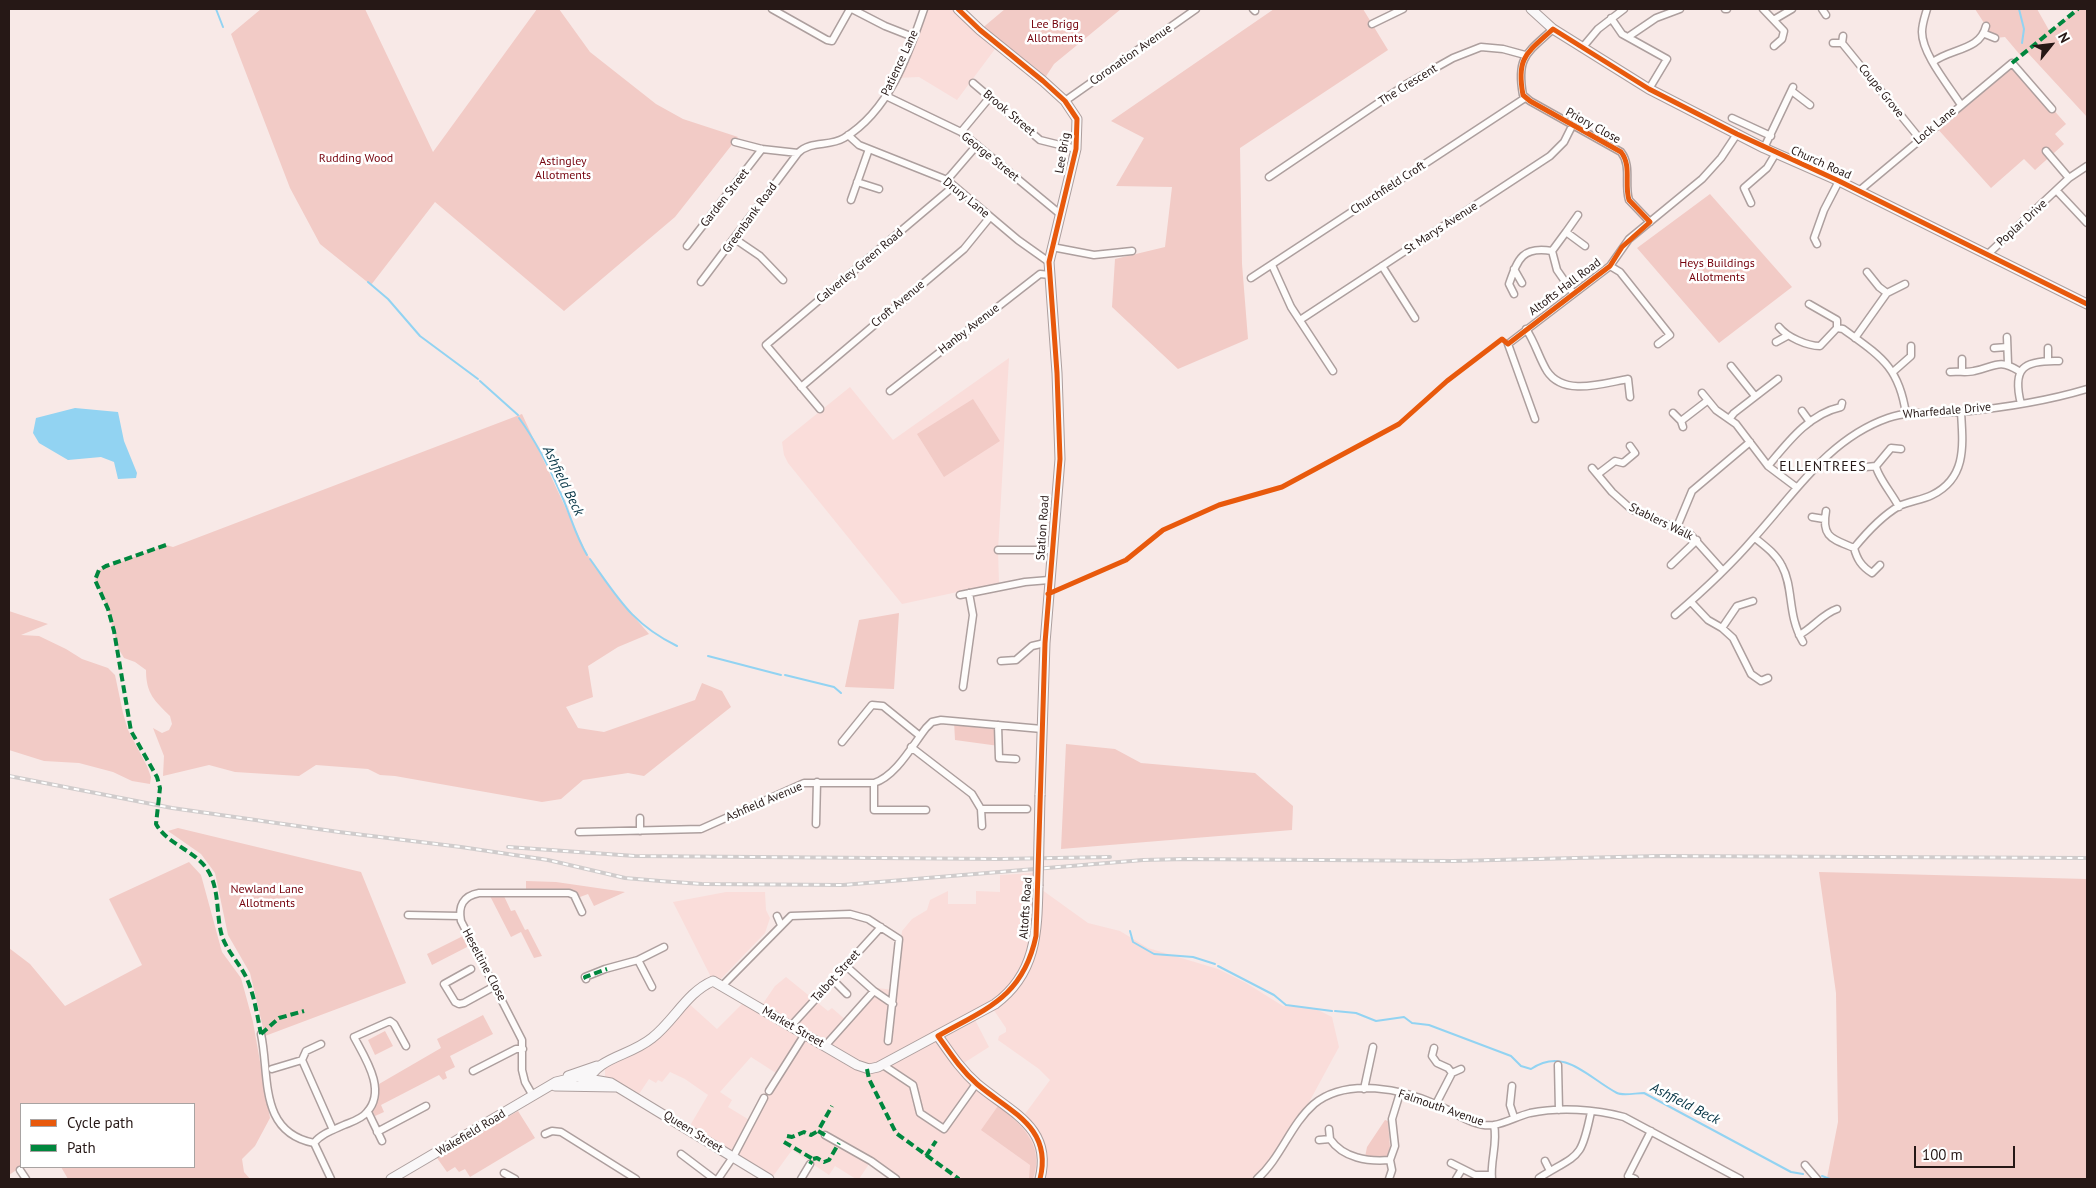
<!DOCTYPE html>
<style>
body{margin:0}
#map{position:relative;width:2096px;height:1188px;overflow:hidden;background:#f8e9e7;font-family:"PT Sans",sans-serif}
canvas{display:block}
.frame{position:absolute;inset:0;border:10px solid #261816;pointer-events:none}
.legend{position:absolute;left:20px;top:1103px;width:175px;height:65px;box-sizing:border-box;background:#fff;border:1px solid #a8a3a2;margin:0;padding:6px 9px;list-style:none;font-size:15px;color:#261816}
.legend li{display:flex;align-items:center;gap:10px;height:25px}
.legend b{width:25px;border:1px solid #a8a3a2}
.north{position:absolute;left:2026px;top:20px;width:50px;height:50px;-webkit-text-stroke:4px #fff;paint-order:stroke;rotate:61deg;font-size:14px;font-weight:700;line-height:20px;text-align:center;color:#261816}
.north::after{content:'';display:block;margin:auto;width:18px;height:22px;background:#261816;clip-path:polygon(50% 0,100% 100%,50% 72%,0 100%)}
.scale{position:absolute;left:1914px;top:1146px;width:101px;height:22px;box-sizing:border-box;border:2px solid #261816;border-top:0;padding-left:6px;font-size:15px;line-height:18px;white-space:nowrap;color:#261816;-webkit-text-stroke:4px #fff;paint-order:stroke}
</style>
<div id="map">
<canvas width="2096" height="1188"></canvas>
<div class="frame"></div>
<ul class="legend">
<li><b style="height:6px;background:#e8590c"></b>Cycle path</li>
<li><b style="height:6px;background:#00873e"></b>Path</li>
</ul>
<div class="north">N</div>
<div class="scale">100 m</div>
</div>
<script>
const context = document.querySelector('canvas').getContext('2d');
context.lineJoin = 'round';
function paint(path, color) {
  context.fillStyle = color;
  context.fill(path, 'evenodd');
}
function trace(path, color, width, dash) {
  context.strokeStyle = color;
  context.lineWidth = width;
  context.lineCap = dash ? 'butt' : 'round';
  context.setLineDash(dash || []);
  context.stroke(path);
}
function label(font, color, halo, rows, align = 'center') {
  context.font = font + ' "PT Sans",sans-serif';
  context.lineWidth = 5;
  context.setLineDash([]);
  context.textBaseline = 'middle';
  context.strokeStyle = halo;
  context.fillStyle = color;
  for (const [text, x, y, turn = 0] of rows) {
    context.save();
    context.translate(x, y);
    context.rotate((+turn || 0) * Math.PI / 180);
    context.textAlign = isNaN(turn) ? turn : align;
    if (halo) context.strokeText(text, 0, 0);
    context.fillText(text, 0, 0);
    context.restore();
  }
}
const built = new Path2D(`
 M924 9H958L998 45 957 100 919 77 896 78Z
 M1009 358 998 550 999 583 902 604 788 463 784 455 782 442 850 387 893 440Z
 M1034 873 1038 887 1088 923 1120 931 1148 948 1218 969 1246 983 1283 1006 1314 1008 1332 1017 1339 1047 1307 1106 1308 1111 1257 1179H896L871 1161 859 1179H856L835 1166 829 1175 792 1150 771 1179 688 1129 708 1095 685 1079 670 1072 662 1082 658 1080 656 1083 649 1079 637 1097 605 1078V1069L607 1063 636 1048 686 1001 717 1029 746 1000 760 1008 775 986 786 977 828 1011 832 1008 847 1021 877 988 894 990 902 931 912 919 927 910 930 900 948 891V904H976V891L1000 892V875ZM991 1006 1006 1028V1032L999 1036 998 1040 1039 1069 1050 1080 1022 1118 959 1066 989 1047 973 1016ZM751 1057 779 1075 751 1121 728 1107 732 1100 720 1092Z
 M726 892H765L766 910 770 918 765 933 717 983 713 981 673 902Z`);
const green = new Path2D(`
 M261 9H365L433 152 537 9H559L590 52 656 104 683 119 738 137 675 217 564 311 435 202 371 285 320 244 290 188 231 34Z
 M1005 9H1121L1054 64 1043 81 980 30Z
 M1274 9H1363L1388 50 1240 148 1242 264 1248 339 1178 369 1112 307 1115 259 1165 247 1172 187 1116 186 1144 138 1111 121Z
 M1975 9H2037L2050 32 2078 9H2087V117L2027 52 2021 56 2005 37 1995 38 1985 34 1986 26Z
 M2012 63 2066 124 2055 134 2064 144 2035 170 2024 159 1991 188 1935 126Z
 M1710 194 1792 287 1719 343 1637 248Z
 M973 399 1000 441 944 477 917 434Z
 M522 414 587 554 617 597 649 634 618 647 588 666 593 697 566 707 578 728 604 732 695 700 702 683 722 691 731 707 644 776 628 773 583 780 561 799 542 802 395 776 380 775 368 769 316 765 299 776 235 772 209 765 163 776 164 756 153 728 162 733 169 730 172 724 170 716C155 701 146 694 146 670L135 662 124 658 118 648 108 609 95 580 99 570 166 545 173 547Z
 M9 611 48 624 21 635 39 636 66 649 82 659 108 668 115 675 123 713 128 730 147 766 151 777 150 784 132 781 113 772 79 763 44 761 9 750Z
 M899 613 894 689 845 687 859 620Z
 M954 721 998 725 999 746 955 740Z
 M1066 744 1115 749 1141 763 1255 773 1293 806 1292 830 1061 849Z
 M178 828 361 872 406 983 265 1036 250 973 228 935 215 873 201 854 168 831Z
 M189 862 201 875 222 952 241 978 253 1022 270 1118 255 1146 242 1159 244 1172 250 1179H68L61 1167H194V1104H21V1167L9 1175V948L30 964 65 1006 142 965 109 899Z
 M1819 872 2087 879V1179L1827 1178 1838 1122 1836 993Z
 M526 881 556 882 625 892 594 906 588 894 580 897 578 895 526 893Z
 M490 896H504L511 911 515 910 525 930 528 929 542 956 534 958 521 932 511 937Z
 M463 936 469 946 432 965 427 954Z
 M483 1015 493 1034 450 1056 455 1067 445 1072 447 1078 443 1080 439 1075 381 1105 384 1112 375 1116 372 1110 377 1101 379 1084 441 1048 437 1039Z
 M385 1031 393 1046 375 1055 368 1040Z
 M998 1106C1022 1125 1045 1145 1033 1179H1029L1030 1165 981 1130Z
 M518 1111 535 1138 470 1177 465 1169 459 1172 455 1167 447 1172 437 1158Z
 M1385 1120 1388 1121 1390 1147 1387 1158 1365 1157 1367 1147Z`);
const water = new Path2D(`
 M75 408 118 412 124 441 137 473 136 478 118 479 114 462 101 457 68 460 39 443 33 433 36 418Z`);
const stream = new Path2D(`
 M216 9 223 27
 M2019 9 2024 29 2022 43
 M368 282 388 299 420 336 478 379
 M480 381 518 415
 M519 418C535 440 549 467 560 492 570 513 575 535 587 555
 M590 559C618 598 632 624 677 646
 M708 656 781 675
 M785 675 834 687 841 693
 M1130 931 1133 942 1154 954 1193 957 1215 964
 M1218 966 1274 995 1286 1005 1332 1011
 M1335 1011 1356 1013 1376 1021 1404 1017 1412 1023 1429 1025 1511 1056 1521 1066 1531 1069C1565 1046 1588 1078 1617 1093 1623 1096 1636 1093 1644 1093L1791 1172 1803 1174
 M1822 1176 1830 1179`);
const street = new Path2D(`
 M772 9 827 40 832 41 850 9
 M852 9 885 26 913 37
 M1253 9 1255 11
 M1725 9H1727
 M1763 9 1784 31 1782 39 1774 46
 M1822 9 1826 15
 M1927 9C1925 16 1922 24 1922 32 1922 54 1949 86 1961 105
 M1611 18 1622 34 1667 59 1649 89
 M1775 19 1792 9
 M1372 24 1403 9
 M1553 29C1527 53 1516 57 1523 95L1530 101 1621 152C1632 166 1624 184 1629 200L1650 222
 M1985 34 1995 38
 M1628 37 1656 18 1680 9
 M1833 43H1842L1843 36
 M1842 43 1920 139
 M1582 48 1598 29 1624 9
 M1933 62C1951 48 1980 51 1986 26
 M973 83 1040 140 1076 149
 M1793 92 1810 105
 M886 96 961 132 1060 214
 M1065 101 1196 9
 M1732 118 1771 136
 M961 132 990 97
 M848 135 859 145 947 180 1018 240 1049 262
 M735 142 762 149 798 153C811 140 829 147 844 138 889 111 908 56 924 9
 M1764 148 1793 87
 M2046 151 2069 178
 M1269 177 1405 85 1453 58 1481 47 1503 49 1525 55
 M947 180 977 145
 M857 182 879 189
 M1859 191 2012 63 2052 109
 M2057 191 2087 223
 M851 200 869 149
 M1751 203 1744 188 1767 168 1776 153
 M1566 232 1578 215
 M735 239 760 256 783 280
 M1817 244 1814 238 1824 210 1839 181
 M687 246 762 149
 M1052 247 1094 255 1132 251
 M1552 251 1566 232 1585 246
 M1987 255 2069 178 2087 166
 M1272 265 1291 307 1333 371
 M1382 266 1415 318
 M1610 266 1620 272 1670 335 1658 344
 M1514 269 1522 283
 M1251 278 1525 98
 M701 282 798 153
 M1887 293 1905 284
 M1514 294 1509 284C1518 259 1522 246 1552 251L1557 270 1573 293
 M1809 304 1837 320V328
 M1300 320 1550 156 1564 142 1572 126
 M1779 327C1787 337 1807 346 1820 346L1837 328 1843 329C1880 356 1899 366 1906 414
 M1526 329C1535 342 1539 358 1547 371 1564 397 1604 383 1628 379L1630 397
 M2007 337 2008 364
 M1855 338 1887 293 1879 287 1867 272
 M1776 342 1787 336
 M1994 348 2007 347
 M2048 348V360
 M1962 359V370
 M1731 366 1755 396
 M1894 371 1911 356V346
 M1950 372C1958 371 1967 373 1974 371 1995 367 1998 358 2019 371
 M801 387 964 249 990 217
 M890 391 1040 274 1050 275
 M1702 393 1716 410 1736 424 1768 466 1796 487
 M2021 404C2012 368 2023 360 2059 361
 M820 409 766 345 954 186
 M1802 411 1810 422
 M1673 413 1681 421
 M1535 419 1508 344 1610 266 1629 239 1702 179 1721 158 1737 134
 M1729 419 1734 413 1778 379
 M1683 427 1681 421 1707 401
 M1768 466C1788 442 1809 414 1841 407L1842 403
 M1866 467 1876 466
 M1592 468 1612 492 1631 509 1690 534 1723 571
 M1598 474 1615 461 1623 463 1635 453 1630 446
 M1899 507C1893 495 1877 476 1876 466L1891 448 1901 449
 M1826 511C1821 538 1833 539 1854 548
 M1812 517 1824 519
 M1677 527 1692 491 1750 442
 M1755 538C1765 546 1776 554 1782 566 1794 588 1787 615 1803 642
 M1854 548C1867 532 1882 516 1899 506 1910 501 1922 500 1932 495 1967 478 1963 445 1961 412
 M1854 548C1857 559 1861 566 1872 573L1880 565
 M998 550H1052
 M1671 565 1697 540
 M960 595 1025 582 1049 580
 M1691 602 1708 620 1722 628 1733 638 1751 674 1761 681 1768 678
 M1675 615C1703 591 1730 566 1754 538 1795 493 1828 439 1888 418 1911 410 1937 414 1960 412 2002 408 2047 401 2087 389
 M1722 628 1737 606 1753 601
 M1799 635C1813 628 1822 614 1837 609
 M1001 661 1016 660 1032 646 1045 643
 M963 687 973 615 969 593
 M998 725 999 758 1016 759
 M842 742 872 705 883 706 920 736
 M911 747 972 794 981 809H1027
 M874 783V810H926
 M981 809 982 826
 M816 824 817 782
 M640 831V818
 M579 832 701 829 804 783H874C896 776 912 746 926 728L932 722 941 720 1042 729
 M408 915 460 916
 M777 916 781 925
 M638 960 652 987
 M846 966 874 991 893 1004
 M471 969 444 984 455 1002 459 1004 464 1003 495 986
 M586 979 585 977 605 969 638 960 664 947
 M833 980 847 994
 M722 986 791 916 850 914 868 919 899 939 888 1041
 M791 1026 881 927
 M261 1034C270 1076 258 1132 314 1143L331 1179
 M321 1044 306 1051 302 1060 333 1130
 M825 1046 874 991
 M1434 1048 1432 1056 1437 1063 1448 1068 1452 1073 1436 1104
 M883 1065 913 1085 920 1113 944 1129 976 1084
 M1558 1065 1559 1110
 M272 1069 302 1060
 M473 1071 516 1049H523
 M1452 1073 1461 1069
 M1512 1086 1510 1105 1514 1117
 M1364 1089 1373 1047
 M769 1091 805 1034
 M533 1096 525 1082 522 1070V1040L461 921C458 906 463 896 479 893H569L574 895 582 912
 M368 1112 382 1141
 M1329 1129 1330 1139C1343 1158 1368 1162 1390 1160
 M377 1132 426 1106
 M545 1134 552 1131 561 1132 636 1179
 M825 1135 871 1161 896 1179
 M1319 1140 1330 1139
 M314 1143C321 1134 333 1130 344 1125 351 1122 362 1119 367 1112 387 1090 365 1058 354 1037L390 1021 394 1024 406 1046
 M681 1154 714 1179
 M1545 1161 1550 1171
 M1451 1163 1475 1175H1491
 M1805 1165 1817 1179
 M20 1170 26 1179
 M504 1173 515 1179
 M1539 1178C1579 1153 1581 1161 1591 1112
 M718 1179 733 1157 764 1098
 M801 1179 810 1164
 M1257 1179C1281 1158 1290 1125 1314 1104 1347 1077 1403 1089 1438 1105 1454 1112 1475 1128 1494 1125 1506 1123 1518 1116 1530 1113 1559 1107 1595 1109 1624 1117L1740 1179
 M1389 1179 1392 1170 1390 1160 1395 1146 1392 1119 1400 1093
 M1456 1179 1462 1169
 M1492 1179C1490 1161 1498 1143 1494 1125
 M1635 1179 1628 1176 1651 1131`);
const secondary = new Path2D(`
 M958 9 980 30 1043 81 1065 101 1077 119 1076 149 1049 262 1057 373 1060 459 1045 643 1040 795
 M1531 9 1553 29 1649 89 1764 148 1839 181 2087 304
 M938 1036C950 1053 961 1070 977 1084 1010 1112 1053 1127 1040 1179
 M568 1076 597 1066
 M585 1085C599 1055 627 1058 652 1038 674 1021 687 992 713 981L857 1065 869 1069 878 1067 995 1004C1036 974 1037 933 1038 886
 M555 1086 616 1087
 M391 1179 556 1082 577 1077 611 1083 769 1179`);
const rail = new Path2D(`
 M9 776 172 808 339 832 461 847 548 860 625 878 660 881 702 884 843 885 1143 860 1186 859 1453 861 1659 856 2087 858
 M508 847 635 856 999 859 1110 857`);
const secondaryBridge = new Path2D(`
 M1038 886 1040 795`);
const quiet = new Path2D(`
 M2012 63 2078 9
 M166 545 106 566 99 570 95 580 108 609 114 631 131 731 157 777 160 788 156 824C167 844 194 850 207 869 221 890 215 917 223 939 229 953 238 962 245 975 254 992 257 1015 261 1034
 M586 979 585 977 607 969
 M261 1034 279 1018 304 1011
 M867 1069 869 1079 896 1133 959 1179
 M825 1135 818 1131 832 1106
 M787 1136 792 1137 804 1132 811 1135 818 1131
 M784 1142 813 1159 810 1164
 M926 1156 936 1141
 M813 1159 817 1158 824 1162 829 1160 839 1143`);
const cycleway = new Path2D(`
 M958 9 980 30 1043 81 1065 101 1077 119 1076 149 1049 262 1057 373 1060 459 1045 643 1036 936C1023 997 987 1008 938 1036 950 1053 961 1070 977 1084 1010 1112 1053 1127 1040 1179
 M1048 594 1126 560 1163 530 1219 505 1282 487 1399 424 1447 381 1502 339 1508 344 1610 266 1622 247 1650 222 1629 200C1624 184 1632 166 1621 152L1530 101 1523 95C1516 57 1527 53 1553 29L1649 89 1737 134 1839 181 2087 304`);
const parkNames = [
 ["Lee Brigg",1055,25],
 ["Allotments",1055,39],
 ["Rudding Wood",356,159],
 ["Astingley",563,162],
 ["Allotments",563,176],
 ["Heys Buildings",1717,264],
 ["Allotments",1717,278],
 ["Newland Lane",267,890],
 ["Allotments",267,904]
];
const streetNames = [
 ["Coronation Avenue",1131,55,-35],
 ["Patience Lane",900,63,-65],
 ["The Crescent",1408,85,-32],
 ["Coupe Grove",1881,91,51],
 ["Brook Street",1009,113,40],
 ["Priory Close",1593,126,29],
 ["Lock Lane",1935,126,-40],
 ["Lee Brig",1063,153,-80],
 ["George Street",990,157,39],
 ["Church Road",1821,163,24],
 ["Churchfield Croft",1388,188,-33],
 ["Garden Street",725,198,-52],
 ["Drury Lane",966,198,39],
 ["Greenbank Road",750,218,-54],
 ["Poplar Drive",2022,223,-42],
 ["St Marys Avenue",1441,228,-33],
 ["Calverley Green Road",860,266,-40],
 ["Altofts Hall Road",1565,287,-37],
 ["Croft Avenue",898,304,-40],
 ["Hanby Avenue",969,329,-38],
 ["Wharfedale Drive",1947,411,-5],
 ["Stablers Walk",1661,522,26],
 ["Station Road",1043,528,-86],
 ["Ashfield Avenue",764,802,-23],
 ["Altofts Road",1026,908,-86],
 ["Heseltine Close",484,965,62],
 ["Talbot Street",836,976,-48],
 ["Market Street",793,1027,30],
 ["Falmouth Avenue",1441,1108,19],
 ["Queen Street",693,1132,32],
 ["Wakefield Road",471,1133,-31]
];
const neighbourhoodNames = [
 ["ELLENTREES",1823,467]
];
const waterNames = [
 ["Ashfield Beck",563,481,64],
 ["Ashfield Beck",1685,1104,27]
];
paint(built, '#faddda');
paint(green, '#f2cbc6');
paint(water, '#92d3f2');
trace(stream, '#92d3f2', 2);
trace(street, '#ad9f9e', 9);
trace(secondary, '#ad9f9e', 11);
trace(street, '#fefcfb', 6);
trace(secondary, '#f9f7f8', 9);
trace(rail, '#d0cccc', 4);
trace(rail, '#fff', 2, [5.5]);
trace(secondaryBridge, '#ad9f9e', 11, []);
trace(secondaryBridge, '#f9f7f8', 9);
trace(quiet, '#00873e', 4, [8, 4]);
trace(cycleway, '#e8590c', 5);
label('12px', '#76040e', '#fff', parkNames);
label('12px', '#261816', '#fff', streetNames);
context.letterSpacing = '1px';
label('14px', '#261816', '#fff', neighbourhoodNames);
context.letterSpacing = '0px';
label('italic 14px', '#043344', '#fff', waterNames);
</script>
